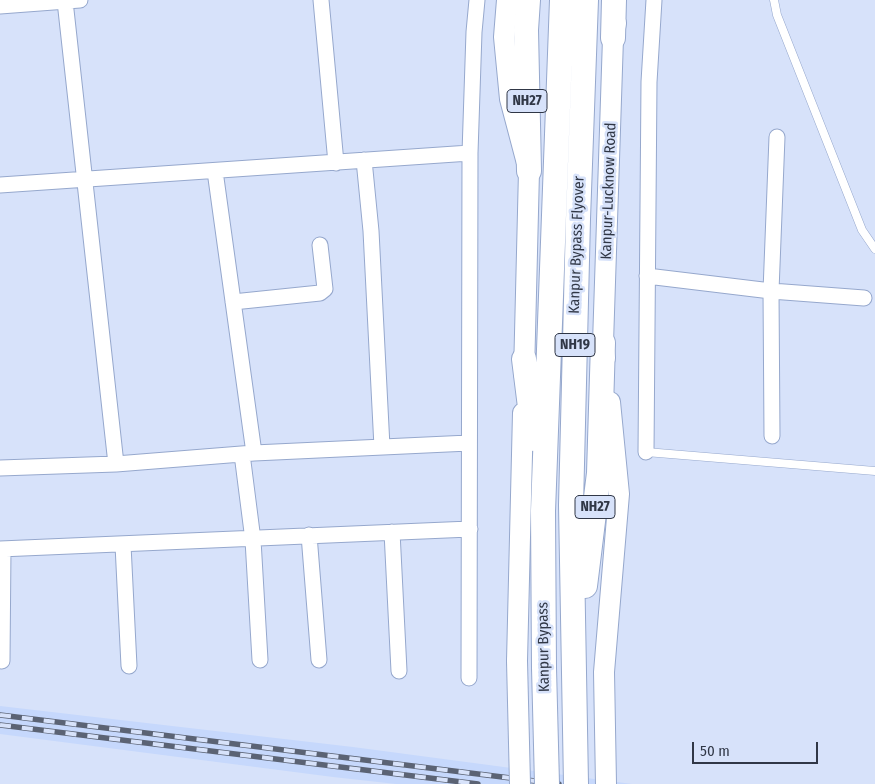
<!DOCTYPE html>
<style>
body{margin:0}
#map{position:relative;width:875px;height:784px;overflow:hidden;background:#d7e2fa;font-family:"Fira Sans Condensed",sans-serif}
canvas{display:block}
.scale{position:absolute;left:692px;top:742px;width:126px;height:22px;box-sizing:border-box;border:2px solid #303746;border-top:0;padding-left:6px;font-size:15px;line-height:18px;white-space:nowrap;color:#303746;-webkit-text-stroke:4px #d7e2fa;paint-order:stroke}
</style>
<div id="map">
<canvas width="875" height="784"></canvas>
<div class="scale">50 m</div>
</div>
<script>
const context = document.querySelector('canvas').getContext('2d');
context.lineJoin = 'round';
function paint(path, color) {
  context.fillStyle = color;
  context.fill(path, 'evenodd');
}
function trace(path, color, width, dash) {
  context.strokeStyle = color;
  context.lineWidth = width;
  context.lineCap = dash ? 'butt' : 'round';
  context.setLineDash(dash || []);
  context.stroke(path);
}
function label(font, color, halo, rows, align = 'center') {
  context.font = font + ' "Fira Sans Condensed",sans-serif';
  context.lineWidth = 5;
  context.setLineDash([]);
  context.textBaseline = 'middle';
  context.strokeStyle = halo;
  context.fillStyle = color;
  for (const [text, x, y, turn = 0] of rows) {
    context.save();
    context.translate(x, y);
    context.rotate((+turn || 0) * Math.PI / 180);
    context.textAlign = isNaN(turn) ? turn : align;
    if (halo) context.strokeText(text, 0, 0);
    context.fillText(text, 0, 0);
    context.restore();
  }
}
const built = new Path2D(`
 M0 706 353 747 632 784H396L333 777 0 734Z`);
const service = new Path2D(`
 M774 0 777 15 862 230 875 249
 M646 452 875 471`);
const minor = new Path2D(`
 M321 0 336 163
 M65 1 116 464
 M0 6 80 0
 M364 160 371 231 382 447
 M215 171 254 453
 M0 185 470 153
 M647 276 771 291 777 137
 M233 302 320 293 325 289 320 245
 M772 436 771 291 864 298
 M646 452 649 82 654 0
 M242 454 253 540 260 660
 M0 468 116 464 254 453 469 443
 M392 532 399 671
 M309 535 319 660
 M123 545 129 666
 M0 549 470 529
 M2 661 3 549
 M469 678 470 153 474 32 477 0`);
const secondary = new Path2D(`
 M507 0 504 37 510 99 529 171 524 374
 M605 358 603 343 613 38 616 23
 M517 661 523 413
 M606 784 604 672 619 494 610 402`);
const trunk = new Path2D(`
 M528 0 526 30 529 171
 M613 38 614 0
 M524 359 534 439
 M585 586 599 473 603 343
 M544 668 543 511 562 0
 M576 784 571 505 578 219 586 0`);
const rail = new Path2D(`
 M0 715 559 784
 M0 725 478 784`);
const secondaryBridge = new Path2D(`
 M517 661 520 784`);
const trunkBridge = new Path2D(`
 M544 668 547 784`);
const shields = [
 [527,101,40],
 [575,345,40],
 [595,507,40]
];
const shieldNames = [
 ["NH27",527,101],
 ["NH19",575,345],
 ["NH27",595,507]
];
const streetNames = [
 ["Kanpur-Lucknow Road",609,191,-88],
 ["Kanpur Bypass Flyover",577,245,-88],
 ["Kanpur Bypass",544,647,-91]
];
paint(built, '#c6d8fc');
trace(service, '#96a8cd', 9);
trace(minor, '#96a8cd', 17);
trace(secondary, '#96a8cd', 22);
trace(trunk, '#96a8cd', 26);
trace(service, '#fff', 8);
trace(minor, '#fff', 15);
trace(secondary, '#fff', 20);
trace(trunk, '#fff', 24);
trace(rail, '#5b6374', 5.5);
trace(rail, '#d7e2fa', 4, [11]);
trace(secondaryBridge, '#96a8cd', 22, []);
trace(trunkBridge, '#96a8cd', 26, []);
trace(secondaryBridge, '#fff', 20);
trace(trunkBridge, '#fff', 24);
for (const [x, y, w] of shields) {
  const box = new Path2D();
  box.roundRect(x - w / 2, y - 11.5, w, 23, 4);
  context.fillStyle = '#d7e2fa';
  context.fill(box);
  trace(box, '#303746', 1);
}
label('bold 14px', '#303746', null, shieldNames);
label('15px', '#303746', '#d7e2fa', streetNames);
</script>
